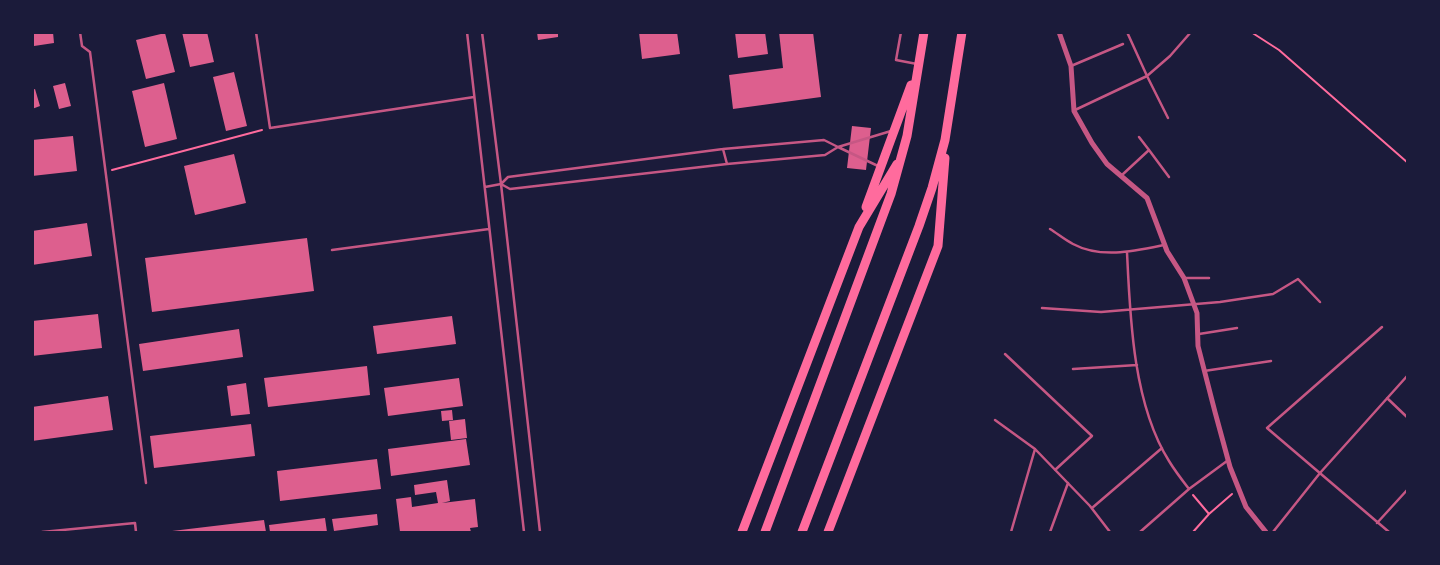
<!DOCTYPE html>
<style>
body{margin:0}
#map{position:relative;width:1440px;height:565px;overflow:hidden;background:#1b1b3a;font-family:Roboto,sans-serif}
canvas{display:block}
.frame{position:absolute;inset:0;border:34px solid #1b1b3a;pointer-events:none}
</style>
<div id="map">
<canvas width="1440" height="565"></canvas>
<div class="frame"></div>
</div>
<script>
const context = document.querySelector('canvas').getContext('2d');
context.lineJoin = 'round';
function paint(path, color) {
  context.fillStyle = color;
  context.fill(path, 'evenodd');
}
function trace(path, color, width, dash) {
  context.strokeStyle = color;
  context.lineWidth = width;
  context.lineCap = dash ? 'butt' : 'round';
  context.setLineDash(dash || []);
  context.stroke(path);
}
const building = new Path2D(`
 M32 32H53L54 43 34 46Z
 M182 32H207L214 62 190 67Z
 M537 32H558V37L538 40Z
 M639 32H677L680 54 642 59Z
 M735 32H765L768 54 738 58Z
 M779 32H813L821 97 733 109 729 75 783 68Z
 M165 33 175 72 146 79 136 40Z
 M234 72 247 126 226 131 213 77Z
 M65 83 71 106 59 109 53 86Z
 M164 83 177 139 145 147 132 91Z
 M35 89 40 106 32 109V90Z
 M852 126 871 128 866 170 847 168Z
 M73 136 77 171 32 176V140Z
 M234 154 246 203 195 215 184 166Z
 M87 223 92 256 32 265V231Z
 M307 238 314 291 152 312 145 258Z
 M98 314 102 348 32 356V321Z
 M452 316 456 344 377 354 373 326Z
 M239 329 243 357 143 371 139 344Z
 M367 366 370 395 268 407 264 378Z
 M459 378 463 406 388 416 384 388Z
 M246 383 250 414 231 416 227 386Z
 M108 396 113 430 32 441V407Z
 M452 410 453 420 442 421 441 411Z
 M465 419 467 438 451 440 449 421Z
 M251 424 255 456 154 468 150 436Z
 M466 439 470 465 391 476 388 449Z
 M377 459 381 489 280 501 277 471Z
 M447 480 450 501 442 503 475 499 478 527 470 528 471 532H442L441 531 400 532 396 499 411 497 412 507 438 503 436 492 415 495 414 485Z
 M377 514 378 525 334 531 332 519Z
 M325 518 327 532H270L269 525Z
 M264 520 266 532H172V531Z`);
const path = new Path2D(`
 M1251 32 1279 50 1408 163
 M112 170 262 130
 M1193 495 1209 514
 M1193 532 1209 514 1232 494`);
const service = new Path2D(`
 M80 32 82 46 90 52 146 483
 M256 32 270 128 474 97
 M467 32 524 532
 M482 32 501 184 540 532
 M901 32 896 60 917 64
 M1127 32 1147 76 1168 118
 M1071 66 1123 44
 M1075 110 1147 76 1170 56 1191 32
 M824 140 838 147 825 155 727 164 510 189 501 184 508 177 723 149Z
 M723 149 727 164
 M1149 150 1169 177
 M878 166 838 147 891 131
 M1122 175 1149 150 1139 137
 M485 187 501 184
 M1050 229C1058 234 1065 240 1073 244 1101 259 1135 251 1164 245
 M332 250 489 229
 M1127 252C1130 317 1133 404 1169 461 1175 471 1182 480 1189 489
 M1184 278H1209
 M1042 308 1101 312 1220 302 1273 294 1298 279 1320 302
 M1382 327 1267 428 1389 532
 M1199 334 1237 328
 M1005 354 1092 436 1055 470
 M1073 369 1137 365
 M1204 371 1271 361
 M1387 398 1408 418
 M995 420 1035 449 1090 506 1110 532
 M1092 508 1162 448
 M1377 523 1408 489
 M42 532 135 523 136 532
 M1011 532 1035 449
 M1050 532 1068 483
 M1140 532 1189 489 1227 461
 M1273 532 1320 473 1408 375`);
const minor = new Path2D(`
 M1059 32 1071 66 1074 111 1092 143 1107 164 1147 198 1167 251 1184 278 1197 313 1198 346 1215 412 1230 467 1246 507 1266 532`);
const trunk = new Path2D(`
 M866 207 911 85
 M742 532 859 227 897 164
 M765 532 891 194 907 136 924 32
 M802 532 919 226 932 188 945 140 962 32
 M828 532 938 246 945 158`);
paint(building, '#dd5f8e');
trace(path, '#ff6b9d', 2);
trace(service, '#c65784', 2.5);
trace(minor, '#c65784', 5);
trace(trunk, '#ff6b9d', 9);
</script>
